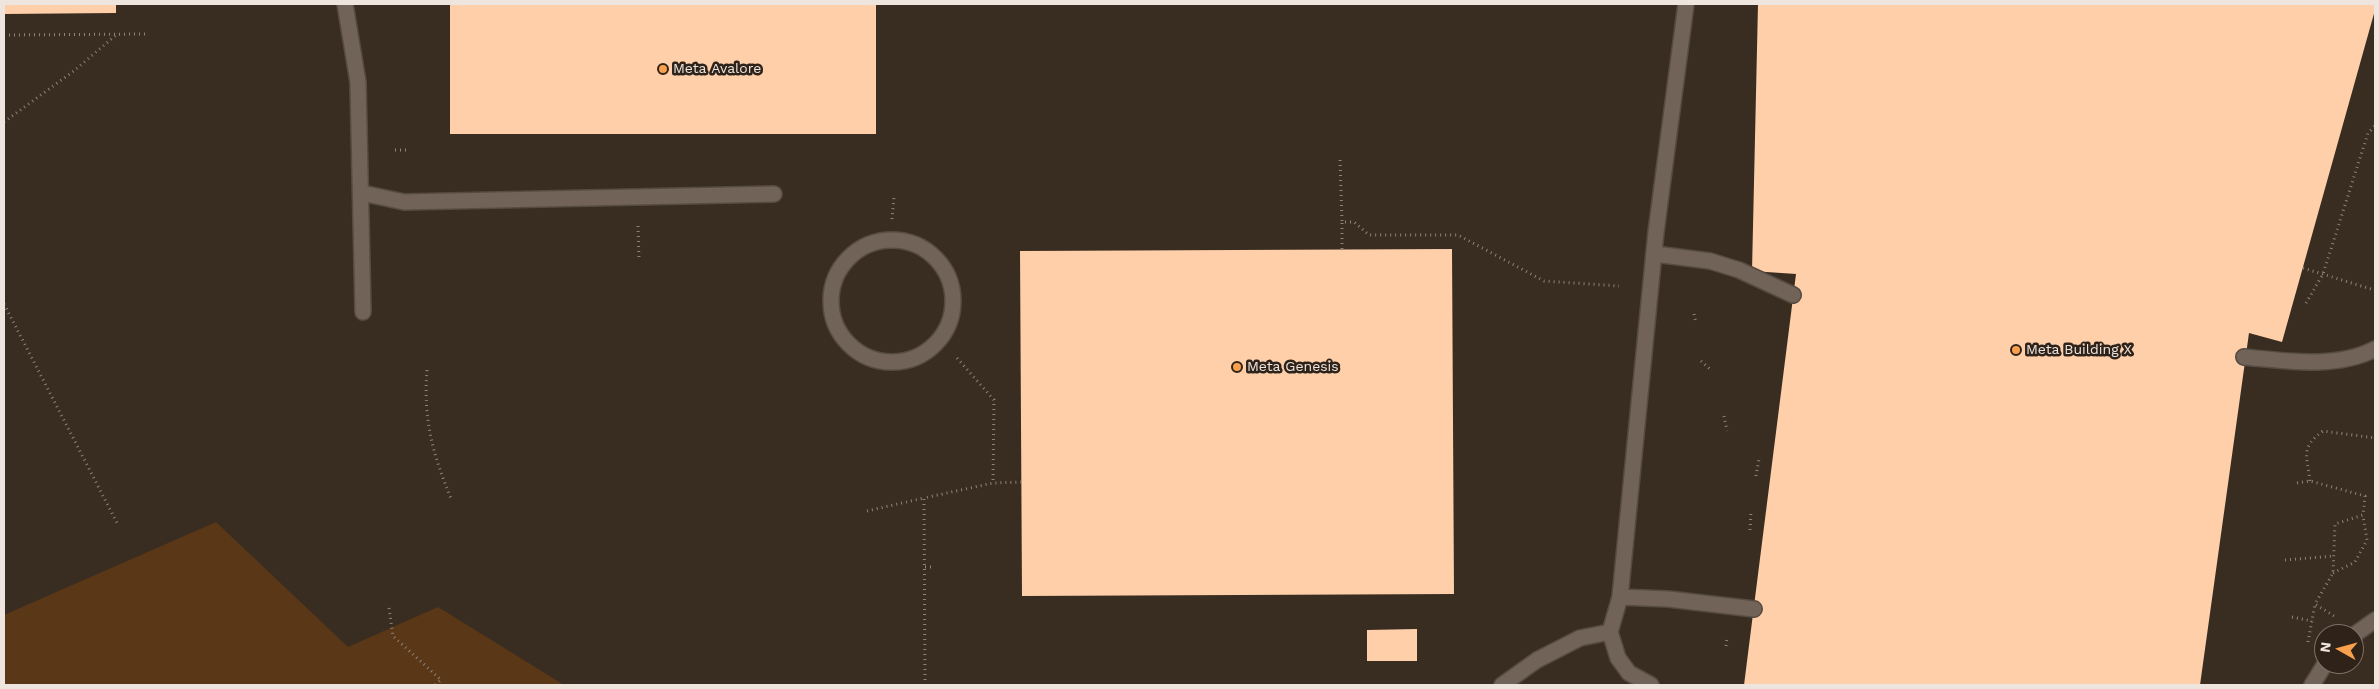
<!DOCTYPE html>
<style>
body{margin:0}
#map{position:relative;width:2379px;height:689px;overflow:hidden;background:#392d22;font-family:"Work Sans",sans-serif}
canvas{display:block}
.frame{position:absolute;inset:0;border:5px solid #eee5df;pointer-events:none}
.north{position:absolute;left:2314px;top:624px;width:50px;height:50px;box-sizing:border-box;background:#2f2319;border:1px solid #7b7168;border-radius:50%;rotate:277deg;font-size:14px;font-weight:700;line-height:20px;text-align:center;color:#eee5df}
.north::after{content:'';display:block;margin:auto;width:18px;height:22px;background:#f9a04c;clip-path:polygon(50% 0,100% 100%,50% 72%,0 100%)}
</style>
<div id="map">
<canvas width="2379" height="689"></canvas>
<div class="frame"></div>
<div class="north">N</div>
</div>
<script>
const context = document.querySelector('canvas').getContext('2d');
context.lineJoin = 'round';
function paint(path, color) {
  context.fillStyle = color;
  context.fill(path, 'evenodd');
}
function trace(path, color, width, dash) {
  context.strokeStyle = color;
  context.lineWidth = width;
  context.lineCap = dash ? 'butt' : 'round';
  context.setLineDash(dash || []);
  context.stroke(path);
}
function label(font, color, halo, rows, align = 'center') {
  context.font = font + ' "Work Sans",sans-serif';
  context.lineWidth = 5;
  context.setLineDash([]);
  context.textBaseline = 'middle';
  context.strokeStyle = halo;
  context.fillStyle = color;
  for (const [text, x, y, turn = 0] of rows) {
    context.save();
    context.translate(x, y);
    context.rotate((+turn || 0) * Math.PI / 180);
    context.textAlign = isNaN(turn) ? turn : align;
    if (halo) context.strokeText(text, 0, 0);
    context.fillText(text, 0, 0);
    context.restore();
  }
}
const green = new Path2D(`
 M216 522 348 647 438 607 564 685H4V615Z`);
const building = new Path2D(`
 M4 4H116V13L4 14Z
 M450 4H876V134H450Z
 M1758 4H2375V10L2282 342 2249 333 2200 685H1744L1796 274 1752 271Z
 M1452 249 1454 594 1022 596 1020 251Z
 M1417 629V661H1367V630Z`);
const path = new Path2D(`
 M4 35 146 34
 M4 122 75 70 116 35
 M395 150H408
 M1340 160 1342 222
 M892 219 894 197
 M638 226 639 259
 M1342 249V222H1354L1369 235H1458L1544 281 1619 286
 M2303 268 2371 289
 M2306 303 2323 274 2368 133 2375 126
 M4 304 117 523
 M1694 314 1696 323
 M957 358 994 400 993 483
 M1701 361 1711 370
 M427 370C423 420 433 455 452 501
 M1724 416 1727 431
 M1756 476 1759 459
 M2310 481C2307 455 2300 448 2323 431L2375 438
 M2297 483 2310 481 2365 496 2363 515 2335 524 2333 573 2315 604
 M867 511 924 498
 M1750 530 1751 512
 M2285 560 2334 556
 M925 567H935
 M2333 573 2355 562 2367 540 2363 515
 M389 608 393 636 441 680 435 685
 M2292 617 2312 621
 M2308 642 2315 604 2334 616
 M1726 646 1727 637
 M925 685 924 498 993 483 1021 482`);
const service = new Path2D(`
 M345 4 358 82 363 312
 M362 193 404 202 774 194
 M831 301a61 61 0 1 1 122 0a61 61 0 1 1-122 0Z
 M1655 254 1710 261 1739 270 1793 295
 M2244 357C2286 361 2337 369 2375 349
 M1620 597 1668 599 1754 609
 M2354 635 2375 620
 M1502 685 1537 660 1580 638 1610 632
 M1651 685 1629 673 1618 658 1610 632 1620 597 1656 232 1686 4
 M2312 685 2325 664`);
const markers = [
 [663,69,5,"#f9a04c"],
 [2016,350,5,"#f9a04c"],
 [1237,367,5,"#f9a04c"]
];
const poiNames = [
 ["Meta Avalore",673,69],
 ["Meta Building X",2026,350],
 ["Meta Genesis",1247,367]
];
paint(green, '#5a3716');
paint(building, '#fecfa9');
trace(service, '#564b42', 18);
trace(path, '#8e837a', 3, [1, 4]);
trace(service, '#716358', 15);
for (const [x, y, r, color] of markers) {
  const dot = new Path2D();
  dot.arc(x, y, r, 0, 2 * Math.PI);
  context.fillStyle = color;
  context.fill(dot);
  trace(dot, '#2f2319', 2);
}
label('14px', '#eee5df', '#2f2319', poiNames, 'left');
</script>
